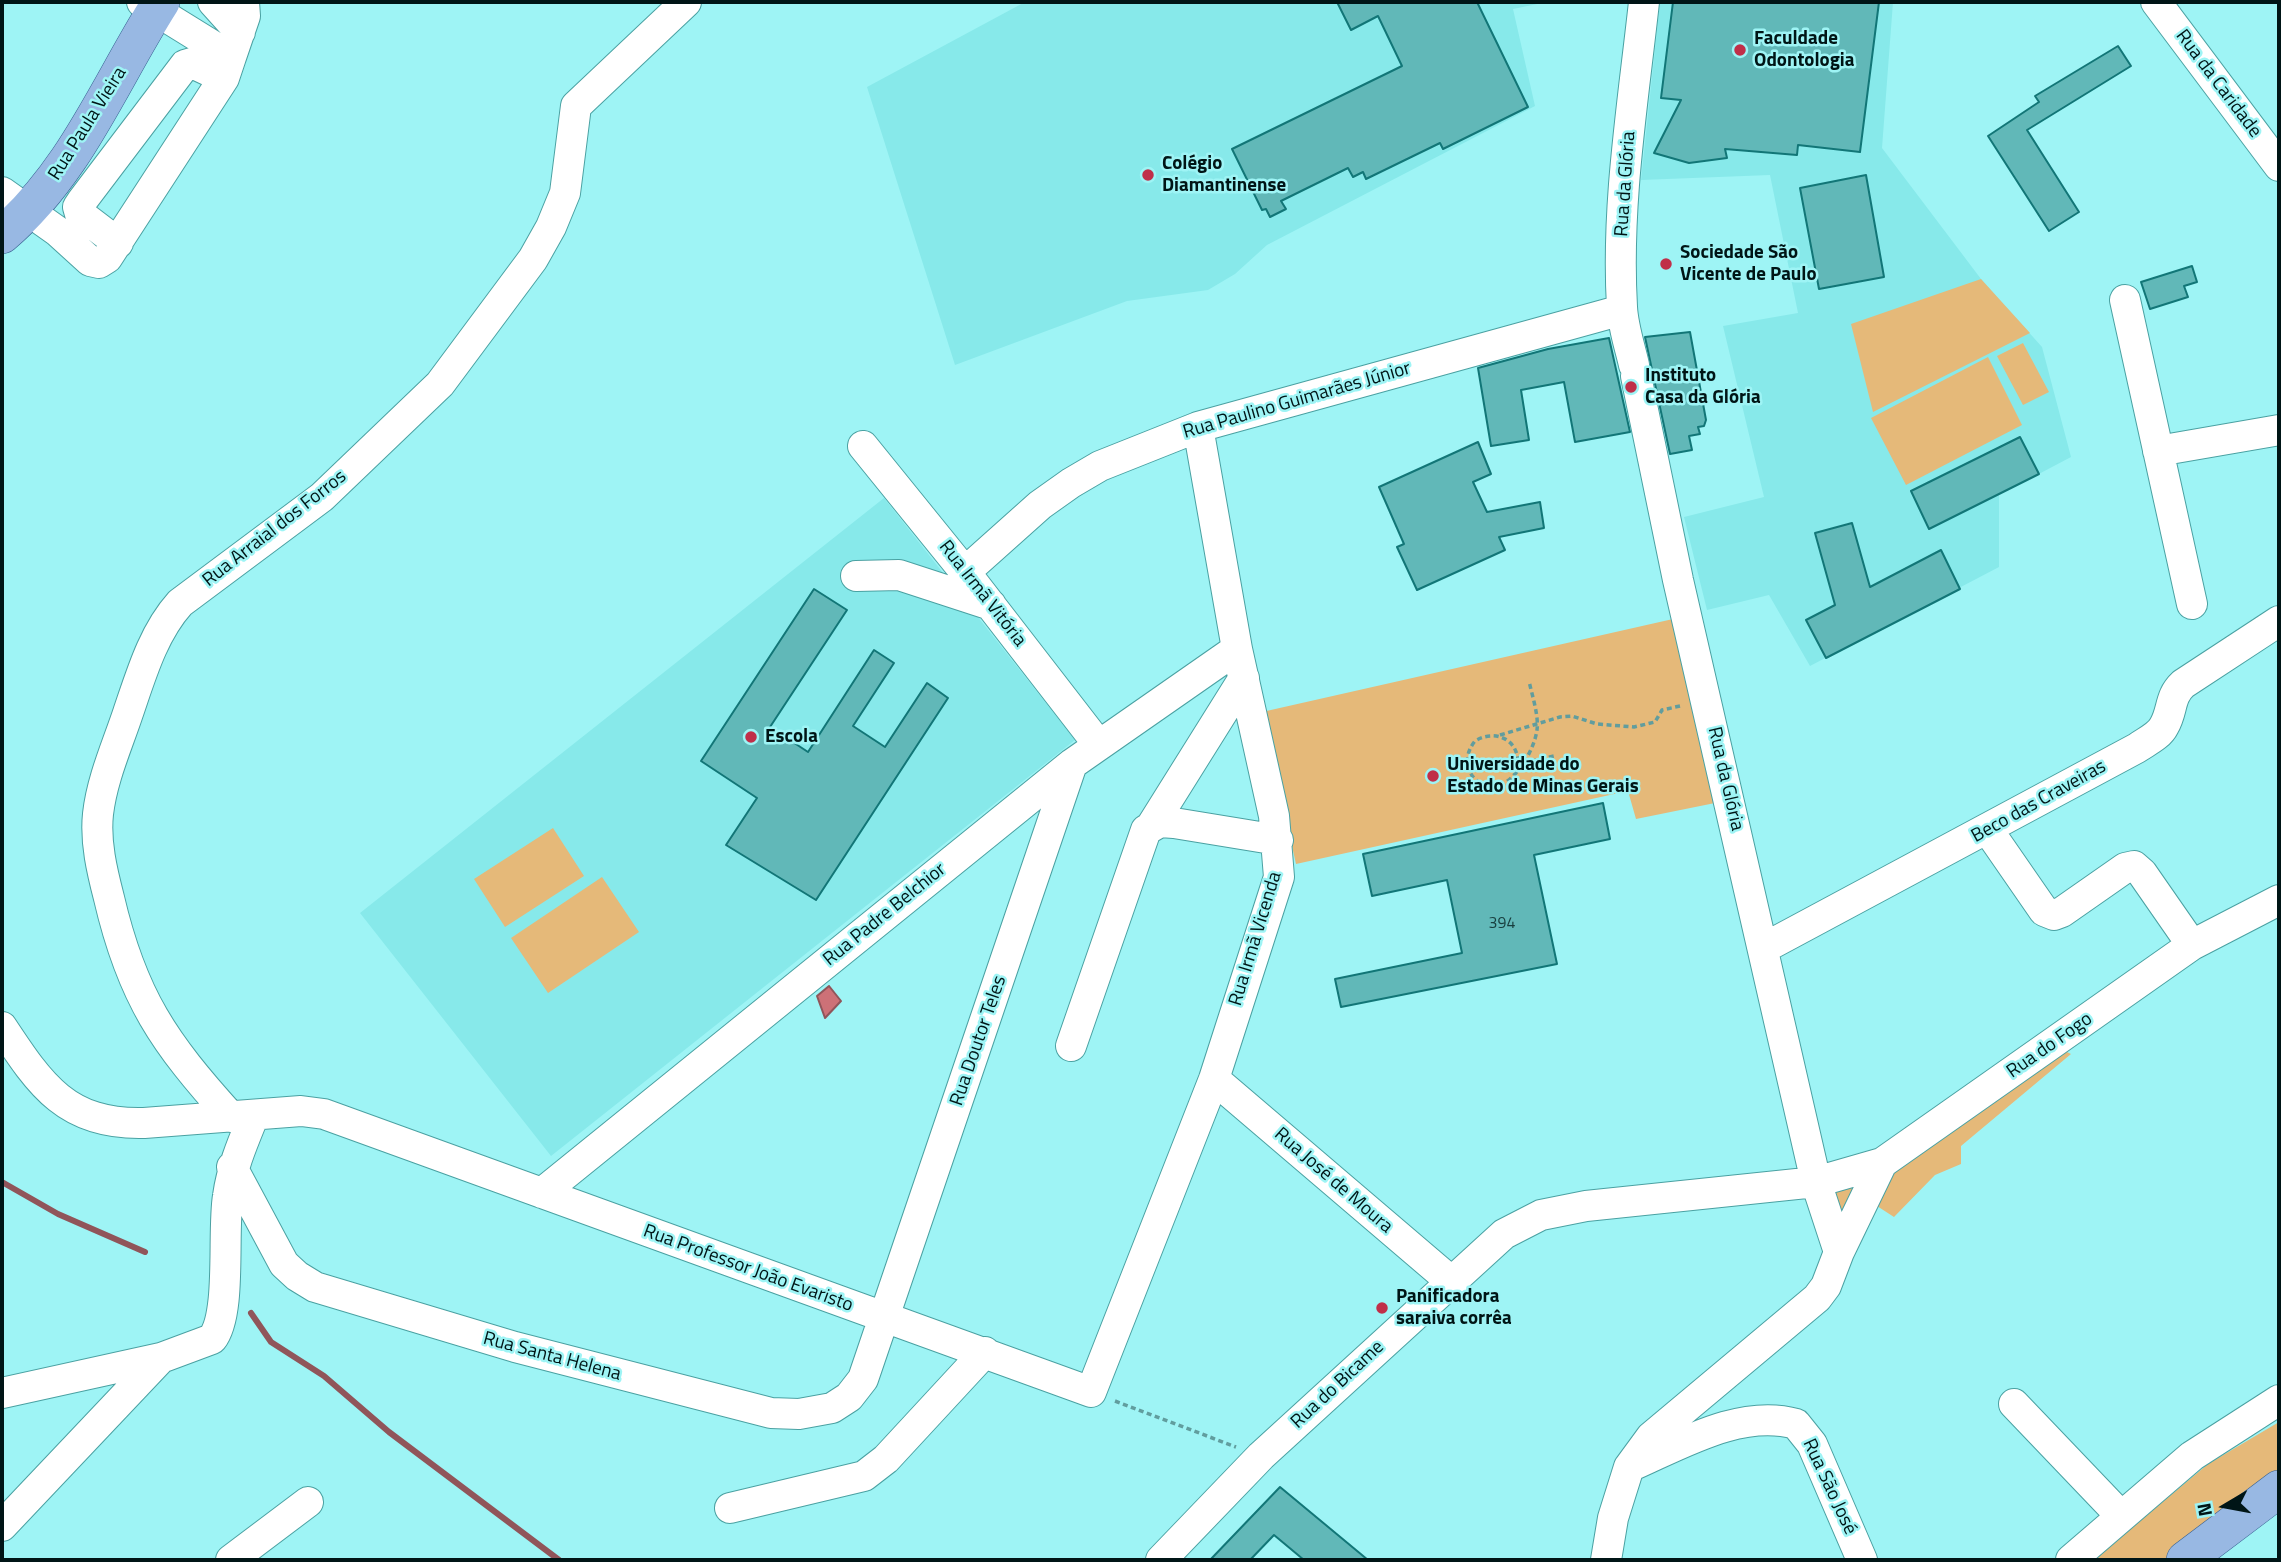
<!DOCTYPE html>
<meta charset="utf-8">
<style>
body{margin:0}
#map{position:relative;width:2281px;height:1562px;overflow:hidden;background:#9ef4f5;font-family:"Titillium Web",sans-serif}
canvas{display:block}
.frame{position:absolute;inset:0;border:4px solid #001516;pointer-events:none}
.north{position:absolute;left:2190px;top:1471px;width:70px;height:70px;-webkit-text-stroke:5px #9ef4f5;paint-order:stroke;rotate:260deg;font-size:19px;font-weight:700;line-height:28px;text-align:center;color:#001516}
.north::after{content:'';display:block;margin:auto;width:24px;height:32px;background:#001516;clip-path:polygon(50% 0,100% 100%,50% 72%,0 100%)}
</style>
<div id="map">
<canvas width="2281" height="1562"></canvas>
<div class="frame"></div>
<div class="north">N</div>
</div>
<script>
const context = document.querySelector('canvas').getContext('2d');
context.lineJoin = 'round';
function paint(path, color) {
  context.fillStyle = color;
  context.fill(path, 'evenodd');
}
function trace(path, color, width, dash) {
  context.strokeStyle = color;
  context.lineWidth = width;
  context.lineCap = dash ? 'butt' : 'round';
  context.setLineDash(dash || []);
  context.stroke(path);
}
function label(font, color, halo, rows, align = 'center') {
  context.font = font + ' "Titillium Web",sans-serif';
  context.lineWidth = 5;
  context.setLineDash([]);
  context.textBaseline = 'middle';
  context.strokeStyle = halo;
  context.fillStyle = color;
  for (const [text, x, y, turn = 0] of rows) {
    context.save();
    context.translate(x, y);
    context.rotate((+turn || 0) * Math.PI / 180);
    context.textAlign = isNaN(turn) ? turn : align;
    if (halo) context.strokeText(text, 0, 0);
    context.fillText(text, 0, 0);
    context.restore();
  }
}
const built = new Path2D(`
 M1025 2H1547L1513 9 1535 106 1267 245 1235 274 1208 290 1127 301 955 365 867 87Z
 M1660 2H1893L1882 148 1981 279 2042 347 2071 457 1999 495V567L1810 666 1769 595 1707 610 1684 517 1764 497 1723 326 1798 313 1770 175 1641 180Z
 M884 498 1075 740 551 1156 360 913Z`);
const green = new Path2D(`
 M1981 279 2030 333 1873 412 1851 324Z
 M2023 343 2049 392 2023 405 1997 356Z
 M1988 357 2022 425 1906 485 1871 418Z
 M1673 619 1715 803 1636 819 1628 791 1296 864 1262 712Z
 M553 828 584 876 505 927 474 879Z
 M602 877 639 932 548 993 511 938Z
 M2059 1048 2071 1054 1961 1146V1164L1935 1175 1894 1217 1877 1206 1887 1169Z
 M1859 1178 1841 1217 1832 1185Z
 M2279 1422V1480L2175 1560H2093L2208 1464Z`);
const water = new Path2D(`
 M829 986 841 1001 825 1018 817 996Z`);
const stream = new Path2D(`
 M2 1182 58 1214 145 1252
 M251 1313 271 1342 324 1376 389 1432 559 1560`);
const building = new Path2D(`
 M1337 2H1477L1528 107 1443 149 1440 143 1366 179 1363 172 1353 177 1348 168 1281 201 1286 209 1270 217 1266 209 1262 210 1232 149 1402 66 1378 16 1351 30Z
 M1673 2H1879L1860 152 1798 145 1797 155 1725 149 1727 158 1689 163 1654 153 1681 100 1661 98Z
 M2118 46 2131 66 2027 130 2079 212 2049 231 1988 136 2039 102 2035 96Z
 M1866 175 1884 277 1819 289 1800 188Z
 M2192 266 2197 282 2184 286 2188 297 2150 309 2141 282Z
 M1690 332 1706 420 1704 426 1698 427 1700 434 1689 436 1692 450 1670 454 1645 337Z
 M1609 338 1630 432 1575 442 1564 382 1521 390 1529 440 1491 446 1478 368 1548 349Z
 M2020 437 2039 474 1929 529 1911 491Z
 M1478 442 1491 474 1473 482 1487 512 1540 502 1544 528 1499 537 1505 550 1417 590 1397 547 1404 544 1379 487Z
 M1852 523 1870 587 1941 550 1960 589 1826 658 1806 620 1835 605 1815 533Z
 M814 589 847 610 770 727 808 752 874 650 894 663 853 726 885 747 927 683 948 698 816 900 726 845 757 798 701 761Z
 M1603 803 1610 839 1534 855 1557 964 1341 1007 1335 979 1462 953 1447 880 1372 896 1363 854Z
 M1280 1487 1368 1560H1304L1274 1535 1250 1560H1210Z`);
const path = new Path2D(`
 M1500 735 1560 717 1572 716 1597 724 1634 727 1655 722 1662 710 1680 706
 M1524 763 1554 756
 M1517 770C1523 743 1498 727 1475 741 1458 762 1471 787 1497 787 1516 780 1534 751 1537 730 1539 716 1532 695 1529 681
 M1115 1401 1236 1447`);
const minor = new Path2D(`
 M213 2 240 32
 M2156 2 2279 166
 M231 57 245 16 244 2
 M2 192 57 231 90 261 99 263 107 258 224 78 231 57 142 2
 M118 243 80 214 78 207 82 201 185 65 192 63 224 78
 M2125 300 2192 604
 M1634 365C1630 347 1623 327 1622 307 1616 205 1633 103 1644 2
 M863 446 965 572 1098 744
 M2158 451 2279 430
 M965 572 1040 505 1071 483 1100 466 1198 427 1622 310
 M856 576 899 575 991 605
 M1152 825 1244 678
 M1988 830 2044 911 2054 915 2062 912 2125 868 2134 866 2142 873 2192 945
 M1764 948 2137 748C2147 741 2159 736 2164 726 2173 711 2169 697 2183 684L2279 621
 M2 1027C41 1086 67 1125 144 1123L301 1111 324 1114 1091 1392 1214 1079 1279 877 1274 816 1237 649 1198 427
 M1071 1046 1146 830 1160 822 1174 823 1278 840
 M1214 1079 1453 1283
 M231 1117C164 1043 132 997 109 898 102 871 95 842 98 814 102 779 117 746 128 713 141 675 153 633 180 603L322 497 440 384 533 259 551 227 565 193 576 106 686 2
 M232 1167 284 1264 297 1276 315 1287 515 1347 771 1413 799 1414 832 1408 849 1397 863 1379 1072 764
 M542 1193 1072 764 1237 649
 M1839 1252 1882 1163
 M2 1393 161 1358 212 1339C232 1314 222 1231 228 1196 232 1167 243 1142 254 1115
 M2014 1404 2121 1516
 M1629 1467C1678 1446 1740 1408 1796 1424L1812 1444 1862 1560
 M730 1508 864 1476 886 1459 985 1352
 M2 1526 161 1358
 M231 1560 308 1502
 M1161 1560 1261 1456 1504 1234 1541 1215 1586 1206 1816 1182 1882 1163 2192 945 2279 900
 M1606 1560 1613 1518 1629 1467 1651 1437 1817 1298 1826 1286 1839 1252 1816 1182 1678 580 1636 376
 M2071 1560 2192 1456 2279 1400`);
const major = new Path2D(`
 M2 235C76 172 110 82 161 2
 M2185 1560 2279 1489`);
const markers = [
 [1740,50,7,"#c02f49"],
 [1148,175,7,"#c02f49"],
 [1666,264,7,"#c02f49"],
 [1631,387,7,"#c02f49"],
 [751,737,7,"#c02f49"],
 [1433,776,7,"#c02f49"],
 [1382,1308,7,"#c02f49"]
];
const numberNames = [
 ["394",1502,924]
];
const poiNames = [
 ["Faculdade",1754,39],
 ["Odontologia",1754,61],
 ["Colégio",1162,164],
 ["Diamantinense",1162,186],
 ["Sociedade São",1680,253],
 ["Vicente de Paulo",1680,275],
 ["Instituto",1645,376],
 ["Casa da Glória",1645,398],
 ["Escola",765,737],
 ["Universidade do",1447,765],
 ["Estado de Minas Gerais",1447,787],
 ["Panificadora",1396,1297],
 ["saraiva corrêa",1396,1319]
];
const streetNames = [
 ["Rua da Caridade",2218,84,53],
 ["Rua Paula Vieira",88,124,-58],
 ["Rua da Glória",1626,184,-86],
 ["Rua Paulino Guimarães Júnior",1297,401,-16],
 ["Rua Arraial dos Forros",275,529,-38],
 ["Rua Irmã Vitória",982,594,52],
 ["Rua da Glória",1725,779,77],
 ["Beco das Craveiras",2039,802,-29],
 ["Rua Padre Belchior",885,915,-39],
 ["Rua Irmã Vicenda",1256,939,-73],
 ["Rua Doutor Teles",979,1041,-71],
 ["Rua do Fogo",2050,1046,-35],
 ["Rua José de Moura",1333,1181,41],
 ["Rua Professor João Evaristo",748,1269,20],
 ["Rua Santa Helena",552,1357,15],
 ["Rua do Bicame",1338,1385,-43],
 ["Rua São José",1829,1487,65]
];
paint(built, '#87e9ea');
paint(green, '#e5b979');
paint(water, '#cd7177');
trace(water, '#90555a', 2);
trace(stream, '#90555a', 6);
paint(building, '#61b8b8');
trace(building, '#127677', 2);
trace(minor, '#4aa1a2', 32);
trace(major, '#376090', 38);
trace(path, '#619d9e', 3.5, [5, 3.5]);
trace(minor, '#fff', 30);
trace(major, '#98b8e3', 37);
for (const [x, y, r, color] of markers) {
  const dot = new Path2D();
  dot.arc(x, y, r, 0, 2 * Math.PI);
  context.fillStyle = color;
  context.fill(dot);
  trace(dot, '#9ef4f5', 2.5);
}
label('16px', '#183e3e', null, numberNames);
label('bold 19px', '#001516', '#9ef4f5', poiNames, 'left');
label('19px', '#001516', '#9ef4f5', streetNames);
</script>
